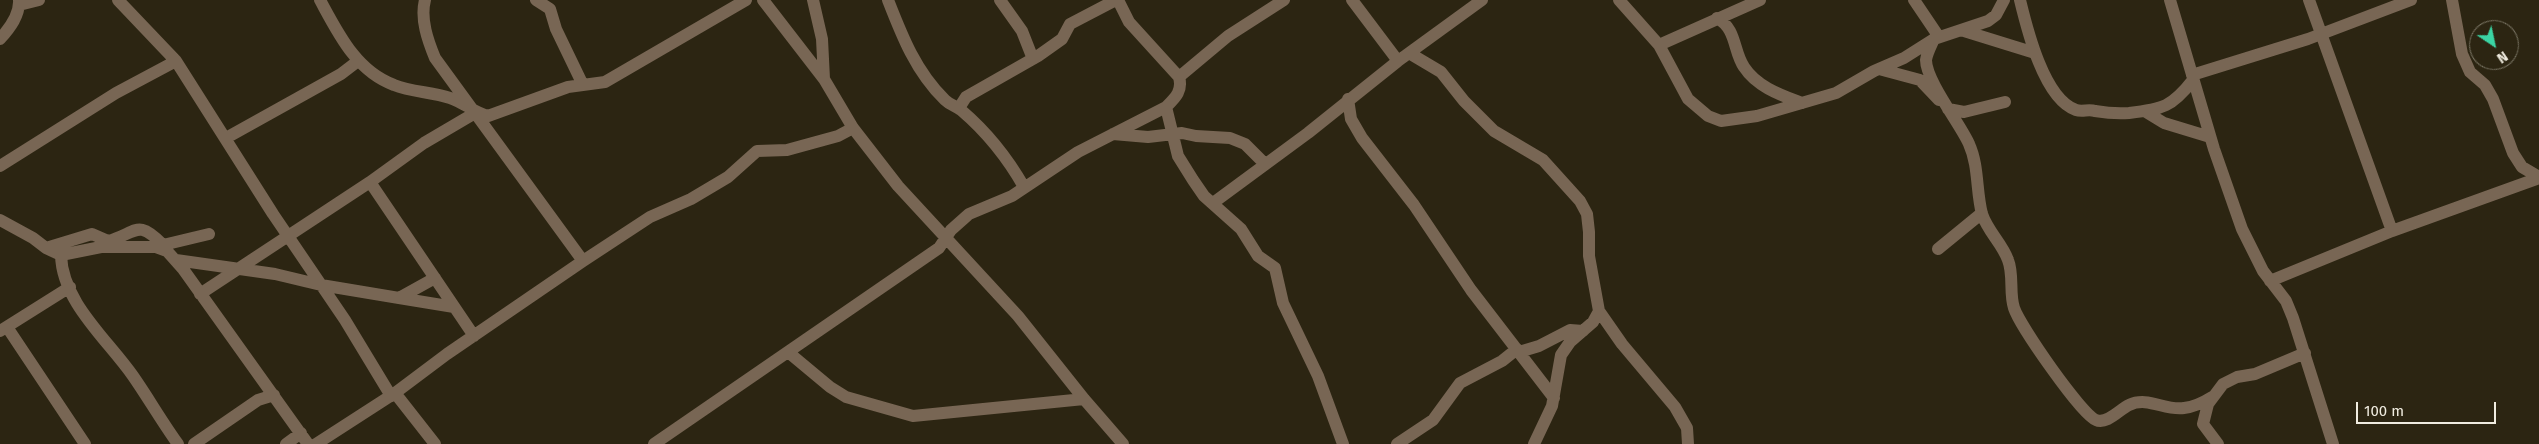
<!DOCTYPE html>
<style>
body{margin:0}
#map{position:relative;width:2539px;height:444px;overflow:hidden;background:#2c2512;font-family:"Fira Sans",sans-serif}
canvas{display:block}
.north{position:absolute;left:2469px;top:20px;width:50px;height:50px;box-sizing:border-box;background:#2c2512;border:1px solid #7a7564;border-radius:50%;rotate:146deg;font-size:14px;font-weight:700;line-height:20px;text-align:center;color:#f0ece0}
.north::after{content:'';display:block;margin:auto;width:18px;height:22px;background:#3bd4a4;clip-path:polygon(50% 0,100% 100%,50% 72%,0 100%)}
.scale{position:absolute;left:2356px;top:402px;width:140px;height:22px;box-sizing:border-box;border:2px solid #f0ece0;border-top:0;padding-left:6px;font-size:15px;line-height:18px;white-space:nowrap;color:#f0ece0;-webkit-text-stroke:4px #2c2512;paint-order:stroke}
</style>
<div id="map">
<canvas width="2539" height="444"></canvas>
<div class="north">N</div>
<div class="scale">100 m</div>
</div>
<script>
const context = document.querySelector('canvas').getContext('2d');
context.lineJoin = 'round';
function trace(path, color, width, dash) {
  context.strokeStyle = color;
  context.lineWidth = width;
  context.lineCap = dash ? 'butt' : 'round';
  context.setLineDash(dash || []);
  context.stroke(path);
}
const minor = new Path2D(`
 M118 0 176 61 273 214 345 320 391 396
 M320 0C338 33 356 71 394 85 411 92 432 92 450 98 464 103 474 112 488 116L568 87 605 82 746 0
 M425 0C420 19 428 41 435 58L583 261
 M536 0 550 9 556 29 583 85
 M763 0 824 79 853 128 898 186 1018 316 1084 399 1123 444
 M813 0 822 39 824 79
 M888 0C902 36 916 72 945 100 950 105 956 106 961 110 988 133 1007 157 1024 187
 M1000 0 1022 31 1033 59
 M1352 0 1398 61
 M1619 0 1659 45 1688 99 1708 116 1721 121 1757 116 1836 93 1874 71 1904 58 1934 39 1988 21 1996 15 2004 0
 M1914 0 1939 37
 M2020 0C2027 29 2044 99 2076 110 2082 112 2089 109 2095 111 2107 113 2117 114 2129 113 2163 109 2172 107 2193 80
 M2170 0 2214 149 2242 229 2263 271 2286 301 2293 318 2333 444
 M2309 0 2392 231
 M2452 0 2462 54 2470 72 2485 85 2493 99 2513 153 2522 167 2539 177
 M19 5 39 0
 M1717 18C1737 29 1733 51 1744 67 1757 87 1781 95 1802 103
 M1964 31 2035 53
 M0 39C10 28 20 15 19 0
 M1934 39C1931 46 1927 53 1926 60 1926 81 1961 125 1969 144 1979 166 1976 191 1982 214 1988 232 2002 243 2008 260 2014 275 2009 293 2014 308 2020 326 2081 414 2096 420 2107 425 2120 409 2129 405 2148 396 2165 411 2184 408 2194 407 2204 402 2212 397
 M1659 45 1760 0
 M1409 53 1441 72 1464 101 1494 131 1543 160 1580 201 1587 214 1589 232V256L1599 311 1593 322 1570 342 1561 355 1552 406 1534 444
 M1879 69 1920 80 1939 100
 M2192 75 2308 39 2411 0
 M1179 77 1228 36 1284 0
 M1348 99 1351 119 1362 138 1414 205 1471 290 1554 398
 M1166 107 1178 156 1193 180 1204 196 1241 229 1258 256 1275 268 1283 303 1318 376 1343 444
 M959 108 966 97 1038 56 1062 39 1070 24 1116 0
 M1948 109 1964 112 2005 102
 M2146 112 2164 123 2210 137
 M1113 134 1148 137 1182 133 1196 136 1230 138 1245 144 1265 164
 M226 138 341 74 358 61
 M0 166 116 93 176 61
 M370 182 474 336
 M1213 203 1308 133 1398 61 1482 0
 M0 220 33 238 46 248 61 255 101 247H156L167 251 183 269 308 444
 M46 248 92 234 108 241C137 233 137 218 163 245L209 234
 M1938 249 1982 213
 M61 255C62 302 108 340 133 376 149 399 162 422 178 444
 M176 260 275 274 321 285 399 298 435 278
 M2270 281 2392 231 2539 178
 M200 294 370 182 424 143 475 113
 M399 298 454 307
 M1599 311 1622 344 1675 407 1687 428 1688 444
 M7 327 85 444
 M0 331 70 287
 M788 352 830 387 846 397 913 416 1084 399
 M1519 352 1539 346 1570 330 1583 331
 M395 393 435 444
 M194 444 258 400 274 395
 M286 444 301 433
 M316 444 395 393 447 354 583 261 650 217 691 199 728 177 757 151 787 150 838 136 853 128
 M654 444 939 248 951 230 969 214 1012 196 1078 152 1166 107C1175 98 1183 91 1179 77L1129 22 1118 0
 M1397 444 1433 420 1460 383 1502 361 1517 349
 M2218 444 2203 424 2208 404 2223 384 2237 377 2255 374 2305 353`);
trace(minor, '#786654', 12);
</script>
